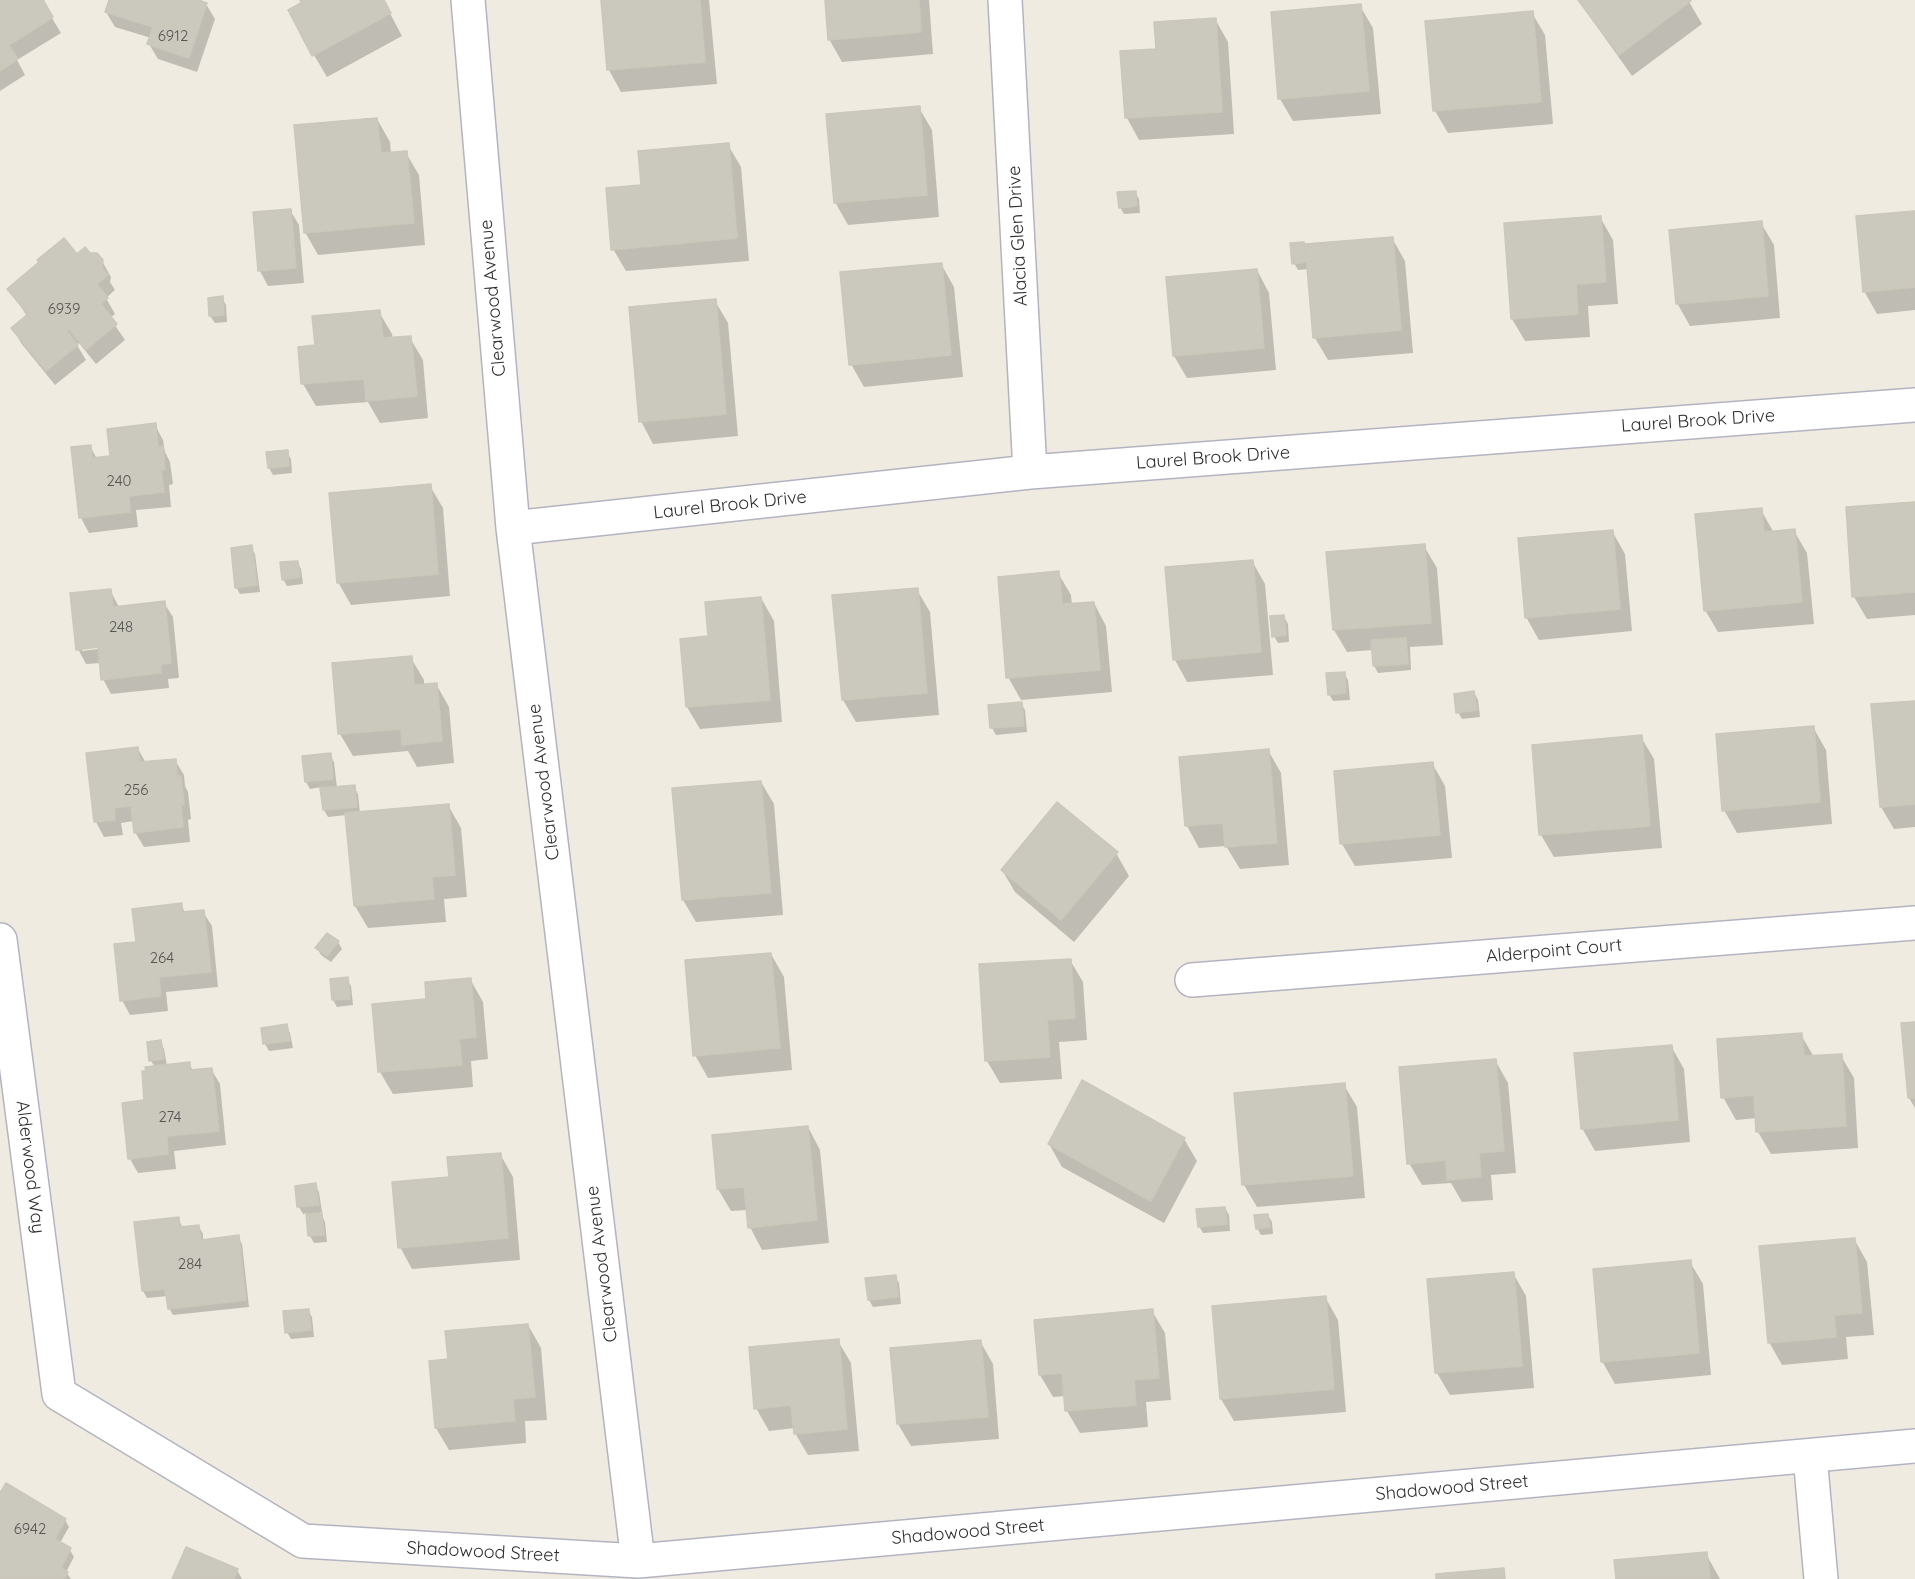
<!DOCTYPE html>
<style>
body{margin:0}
canvas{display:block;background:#efebe0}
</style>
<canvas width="1915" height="1579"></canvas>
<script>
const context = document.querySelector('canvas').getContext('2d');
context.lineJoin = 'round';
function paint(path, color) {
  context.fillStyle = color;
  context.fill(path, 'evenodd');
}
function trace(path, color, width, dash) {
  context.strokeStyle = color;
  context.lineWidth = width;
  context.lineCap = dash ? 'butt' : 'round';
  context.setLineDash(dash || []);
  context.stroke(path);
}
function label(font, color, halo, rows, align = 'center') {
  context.font = font + ' Quicksand,sans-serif';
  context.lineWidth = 5;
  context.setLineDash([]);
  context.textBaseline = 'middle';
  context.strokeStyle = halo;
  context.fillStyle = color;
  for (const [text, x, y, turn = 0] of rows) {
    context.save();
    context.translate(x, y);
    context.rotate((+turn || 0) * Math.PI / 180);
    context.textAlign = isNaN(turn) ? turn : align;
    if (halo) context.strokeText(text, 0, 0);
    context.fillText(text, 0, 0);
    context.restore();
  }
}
const shadow = new Path2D(`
 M0 0H44L48 7 46 8 61 33 17 60 25 75 0 91Z
 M110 0H202L201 3 206 4 215 19 197 72 158 59 149 44 151 38 115 27 106 12Z
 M302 0H383L402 36 327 77 314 55Z
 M602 0H709L717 84 621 92 609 70Z
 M826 0H929L933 54 842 62 829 39Z
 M1578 0H1688L1702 24 1632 76Z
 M1360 6 1373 28 1381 114 1293 121 1280 99 1272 14Z
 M1532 13 1545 35 1553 124 1448 133 1435 111 1427 22Z
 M1215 19 1228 42 1234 134 1139 140 1127 118 1158 51Z
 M919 108 932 130 939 217 848 225 835 202Z
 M377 119 390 142 391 154 406 153 419 175 425 245 318 255 305 232Z
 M728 145 741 167 749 261 626 271 613 249Z
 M1135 192 1139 199 1140 213 1124 214 1120 207Z
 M290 210 299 225 304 283 268 286 260 271Z
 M1915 213V310L1877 314 1864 291Z
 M1600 217 1613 240 1618 304 1588 306 1590 337 1525 341 1512 319Z
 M1761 223 1774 245 1780 318 1690 326 1677 303Z
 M1392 238 1405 261 1413 353 1328 360 1315 338 1309 269 1298 270 1294 263 1303 243 1307 250Z
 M89 255 102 261 111 277 110 282 115 290 106 298 115 314 110 318 125 340 96 364 79 343 77 345 86 360 55 385 21 343 13 328 27 316 9 289 77 256Z
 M941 264 954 287 963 377 864 387 851 364Z
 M1257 270 1269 293 1276 370 1187 378 1174 356Z
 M222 298 226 305 227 322 215 323 210 316Z
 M715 301 728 323 738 436 653 444 641 421Z
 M379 312 392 334 393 339 410 338 423 360 428 418 380 423 368 402 316 406 303 384 299 348 316 347Z
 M155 425 163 440 165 452 170 462 173 484 169 485 171 507 136 510 138 527 89 533 81 518 90 446 97 459 111 457Z
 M287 452 291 459 292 473 273 475 269 468Z
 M430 486 443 508 450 596 351 605 338 582Z
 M1915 503V615L1867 619 1854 597Z
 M1761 510 1774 533 1794 531 1807 553 1814 624 1718 632 1705 610Z
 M1612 531 1625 554 1632 631 1539 640 1526 617Z
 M1424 546 1437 568 1443 645 1410 647 1411 670 1378 673 1374 666 1373 650 1347 652 1334 630Z
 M251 547 255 554 260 592 240 594 236 587Z
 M1252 561 1265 584 1273 675 1187 682 1175 660Z
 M297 562 301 569 303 584 287 586 283 579Z
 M1058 573 1071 595 1072 605 1094 603 1106 626 1112 692 1021 700 1008 677Z
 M110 590 119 607 164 603 173 617 179 678 168 679 169 688 111 694 103 679 101 663 86 664 78 649ZM105 645V648L82 651V648Z
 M917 590 930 612 939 715 856 722 843 700 834 597Z
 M761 598 774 621 782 722 700 729 687 707 709 638Z
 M1284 617 1288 624 1289 642 1278 643 1274 636Z
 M411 658 424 680V686L436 684 449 707 454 763 417 767 408 751 353 756 340 734Z
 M1344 673 1348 680 1350 700 1333 701 1329 694Z
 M1474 693 1478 700 1480 717 1462 719 1458 712Z
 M1915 702V827L1894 829 1881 807Z
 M1021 703 1025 710 1027 732 996 735 992 728 990 706Z
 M1813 727 1826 750 1832 824 1737 833 1724 810Z
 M1641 737 1654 759 1662 848 1554 857 1541 835Z
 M138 749 146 763 175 760 184 775 185 786 188 792 191 819 188 820 190 842 144 847 135 832 134 821 121 823 123 835 104 837 96 822 88 754Z
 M1268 750 1281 773 1289 865 1240 869 1226 846 1199 848 1187 826Z
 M330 755 334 762 337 788 354 787 358 794 360 813 448 805 461 828 467 897 444 899 446 922 368 928 355 906 347 815 328 817 324 810 322 787 310 789 306 782Z
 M1432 763 1445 786 1452 858 1355 866 1342 844Z
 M761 782 774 804 783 915 696 922 683 900Z
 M1116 853 1129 876 1074 942 1015 892 1002 870Z
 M181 905 186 914 203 912 212 926 218 987 166 992 168 1011 130 1015 122 1000 137 943Z
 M338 942 342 949 331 962 321 955 317 948Z
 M771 954 784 977 792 1070 708 1078 695 1055Z
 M1070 960 1083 982 1087 1040 1059 1042 1062 1079 1000 1083 987 1061Z
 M347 979 351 986 353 1005 337 1007 333 1000Z
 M470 979 483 1002 488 1059 471 1061 473 1087 393 1094 380 1072 428 1000Z
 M1915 1023V1108L1909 1098Z
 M286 1026 290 1033 293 1048 269 1051 265 1044Z
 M1801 1035 1814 1057 1841 1056 1854 1078 1858 1148 1771 1154 1758 1132 1757 1118 1736 1120 1723 1097Z
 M160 1042 164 1049 167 1066 189 1063 193 1071 211 1069 220 1084 226 1145 174 1151 176 1169 138 1173 130 1159 155 1067 151 1061Z
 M1671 1046 1684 1069 1690 1142 1595 1151 1582 1128Z
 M1495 1060 1508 1083 1516 1173 1491 1175 1493 1200 1462 1202 1451 1183 1422 1185 1409 1163Z
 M1344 1085 1357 1107 1365 1198 1257 1207 1244 1185 1236 1094Z
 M808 1127 820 1150 829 1243 762 1250 750 1227 748 1210 731 1211 718 1189Z
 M1184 1139 1197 1161 1164 1223 1062 1167 1049 1144Z
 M500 1154 513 1177 520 1260 412 1269 400 1247 451 1179Z
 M315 1185 319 1192 322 1212H320L325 1222 327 1242 314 1243 310 1236 308 1213 303 1214 299 1207Z
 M1225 1208 1229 1215 1230 1231 1203 1233 1199 1226Z
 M1268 1215 1272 1222 1273 1234 1261 1235 1257 1228Z
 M178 1219 183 1228 199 1227 203 1234V1241L238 1237 242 1244 249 1307 173 1315 169 1308 168 1296 147 1298 143 1291Z
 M1854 1239 1867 1262 1874 1335 1846 1337 1848 1359 1782 1365 1769 1342Z
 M1690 1262 1703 1284 1711 1375 1615 1384 1602 1361Z
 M1513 1273 1526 1296 1534 1388 1450 1395 1437 1373Z
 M895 1276 899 1283 901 1304 873 1307 869 1300 867 1279Z
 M1325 1297 1338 1320 1346 1412 1234 1421 1221 1399 1213 1307Z
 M308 1310 312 1317 314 1337 291 1339 287 1332Z
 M1152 1311 1165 1333 1171 1400 1146 1402 1148 1427 1080 1433 1067 1411 1065 1396 1053 1397 1040 1375Z
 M528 1325 541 1348 547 1420 525 1421 526 1443 449 1450 436 1428 449 1360Z
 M838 1341 851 1363 859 1451 808 1455 795 1433V1428L769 1431 756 1408Z
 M980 1341 993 1364 999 1439 911 1446 898 1424 892 1349Z
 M0 1496 65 1520 69 1527 60 1543 70 1550 74 1557 66 1572 71 1579H0Z
 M1706 1554 1720 1579H1617Z
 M237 1570 242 1579H174Z`);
const building = new Path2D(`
 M0 0H43L53 17 9 45 18 59 0 71Z
 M109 0H198L207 3 189 58 147 44 153 27 105 12Z
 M300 0H384L391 13 312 56 288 10 301 3Z
 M601 0H700L705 62 607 70Z
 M825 0H919L921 32 828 40Z
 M1578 0H1690L1691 1 1619 55Z
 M1361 4 1369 91 1278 99 1271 12Z
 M1533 11 1541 102 1433 111 1425 21Z
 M1216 18 1222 112 1125 118 1120 51 1156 49 1154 22Z
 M920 106 927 195 834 203 826 114Z
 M377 118 381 153 407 151 414 223 304 233 294 125Z
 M729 143 737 238 611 250 606 188 641 185 638 151Z
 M1136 191 1137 206 1119 208 1117 192Z
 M291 209 296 268 258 271 253 212Z
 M1915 211V287L1863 292 1856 216Z
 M1601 216 1606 282 1576 284 1578 314 1511 319 1504 223Z
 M1762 221 1768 296 1676 304 1669 230Z
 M1393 237 1401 330 1313 338 1305 244Z
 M64 238 77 254 85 247 90 253H97L103 260 102 268 108 275 97 284 108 298 101 304 117 324 86 350 69 329 67 331 78 345 46 371 11 328 28 314 7 289 39 262 37 260Z
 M1304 242 1306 262 1292 264 1290 243Z
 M942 263 951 355 849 365 840 272Z
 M1257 269 1264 348 1173 356 1166 277Z
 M223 296 224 315 209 316 208 298Z
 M716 299 726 414 639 422 629 307Z
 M380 310 383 338 411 336 417 396 366 401 364 379 301 384 298 347 315 345 312 316Z
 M156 423 158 447 163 446 165 470H161L164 492 129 496 130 512 79 518 71 447 91 445 92 458 110 456 107 429Z
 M288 450 289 466 268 468 266 452Z
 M431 484 438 574 337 583 329 493Z
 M1915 502V592L1852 597 1846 507Z
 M1762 508 1764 532 1795 529 1802 602 1704 611 1695 514Z
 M1613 530 1620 609 1525 618 1518 538Z
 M1425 544 1431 623 1333 630 1326 552Z
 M252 545 257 585 235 588 231 548Z
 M1253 560 1261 652 1173 660 1165 567Z
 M298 561 300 577 282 580 280 562Z
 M1059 571 1062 604 1094 602 1100 670 1006 678 998 577Z
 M918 588 927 693 842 700 832 595Z
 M111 589 113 607 165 601 171 663 161 664V673L101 680 98 647 76 650 70 593Z
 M761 597 770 700 686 707 680 639 708 636 705 602Z
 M1284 615 1286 635 1272 637 1270 616Z
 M1406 638 1408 664 1373 666 1371 640Z
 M412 656 414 685 437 683 442 741 402 745 401 729 338 734 332 663Z
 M1345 672 1346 693 1328 695 1326 673Z
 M1474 691 1477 710 1456 713 1454 694Z
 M1915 701V804L1880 807 1871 704Z
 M1022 702 1024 726 990 728 988 705Z
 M1814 726 1820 802 1722 811 1716 734Z
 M1642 735 1650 826 1539 835 1532 745Z
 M138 747 140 762 176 759 177 776H181L184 804 181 805 183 827 134 833 131 806 114 808 115 820 94 822 86 753Z
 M1269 749 1277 843 1225 847 1223 823 1185 826 1179 757Z
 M331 753 333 779 305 782 302 756Z
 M1433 762 1440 835 1340 844 1334 771Z
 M761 781 771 893 682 900 672 788Z
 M355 785 357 807 323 810 320 788Z
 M1057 802 1118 852 1061 920 1001 870Z
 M449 804 455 875 432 877 434 899 354 906 345 813Z
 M182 903V912L204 910 211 972 159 977 161 996 120 1001 114 944 136 942 132 909Z
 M327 933 339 941 327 956 315 948Z
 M771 953 780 1048 693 1056 685 960Z
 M1071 959 1075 1018 1047 1020 1050 1057 985 1061 979 964Z
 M348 977 350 999 332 1000 330 979Z
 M471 978 476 1037 459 1039 462 1065 378 1072 372 1004 426 999 425 982Z
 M1915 1022V1098H1908L1901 1023Z
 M287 1024 290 1041 263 1044 261 1028Z
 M1802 1033 1804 1056 1842 1054 1846 1126 1756 1132 1754 1095 1721 1098 1717 1039Z
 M161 1040 164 1059 149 1061 147 1042Z
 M1672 1045 1678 1120 1581 1129 1574 1053Z
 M1496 1059 1504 1151 1479 1153 1481 1177 1447 1180 1446 1160 1407 1164 1399 1067Z
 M190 1062V1070L212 1068 219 1131 167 1136 168 1154 128 1159 122 1103 144 1100 142 1071H146L145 1067Z
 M1082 1080 1185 1138 1151 1201 1048 1144Z
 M1345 1083 1353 1176 1242 1185 1234 1093Z
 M808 1126 817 1220 748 1228 744 1187 717 1189 712 1135Z
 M501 1153 508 1238 398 1248 392 1182 449 1177 447 1157Z
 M316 1183 319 1205 297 1207 295 1186Z
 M1225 1207 1227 1224 1198 1227 1196 1209Z
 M322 1213 324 1235 308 1236 306 1214Z
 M1268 1214 1270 1227 1256 1229 1254 1215Z
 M179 1217 180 1227 199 1225 201 1240 239 1235 246 1300 168 1309 165 1289 142 1291 134 1222Z
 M1855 1238 1862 1313 1834 1315 1836 1337 1768 1343 1759 1246Z
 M1691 1260 1699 1353 1601 1362 1593 1269Z
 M1514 1272 1522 1366 1435 1373 1427 1279Z
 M896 1275 898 1297 868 1300 865 1278Z
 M1326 1296 1334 1389 1220 1399 1212 1306Z
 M309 1309 311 1330 285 1333 283 1311Z
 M1153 1309 1159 1378 1134 1380 1136 1405 1065 1411 1062 1373 1039 1375 1034 1320Z
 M528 1324 535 1397 513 1399 515 1421 435 1428 429 1361 448 1359 445 1331Z
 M839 1339 847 1429 794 1434 791 1405 754 1409 749 1347Z
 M981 1340 988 1417 897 1424 890 1348Z
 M6 1483 66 1519 55 1539 71 1548 61 1568 68 1572 64 1579H0V1493Z
 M186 1547 238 1569 234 1579H172Z
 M1707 1552 1710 1579H1616L1614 1560Z
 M1504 1568 1505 1579H1436V1574Z`);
const minor = new Path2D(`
 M468 0 513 528 638 1561
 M1005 0 1030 472
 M513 528 1030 472 1915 405
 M0 940 59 1394 303 1541 638 1561 1915 1446
 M1192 980 1915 923
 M1810 1456 1821 1579`);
const numberNames = [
 ["6912",173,36],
 ["6939",64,309],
 ["240",119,481],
 ["248",121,627],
 ["256",136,790],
 ["264",162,958],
 ["274",170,1117],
 ["284",190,1264],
 ["6942",30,1529]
];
const streetNames = [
 ["Alacia Glen Drive",1018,236,-93],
 ["Clearwood Avenue",493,298,-95],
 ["Laurel Brook Drive",1698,421,-4],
 ["Laurel Brook Drive",1213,458,-4],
 ["Laurel Brook Drive",730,505,-6],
 ["Clearwood Avenue",544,782,-97],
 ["Alderpoint Court",1554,951,-5],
 ["Alderwood Way",30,1167,83],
 ["Clearwood Avenue",602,1264,-97],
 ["Shadowood Street",1452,1488,-5],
 ["Shadowood Street",968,1532,-5],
 ["Shadowood Street",483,1552,3]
];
paint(shadow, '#0003');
paint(building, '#cbc9be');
trace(building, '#cbc7b9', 1.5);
trace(minor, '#b4b4c1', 36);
trace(minor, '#fff', 33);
label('15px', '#555552', null, numberNames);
label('18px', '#2e2e2e', '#fff', streetNames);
</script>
